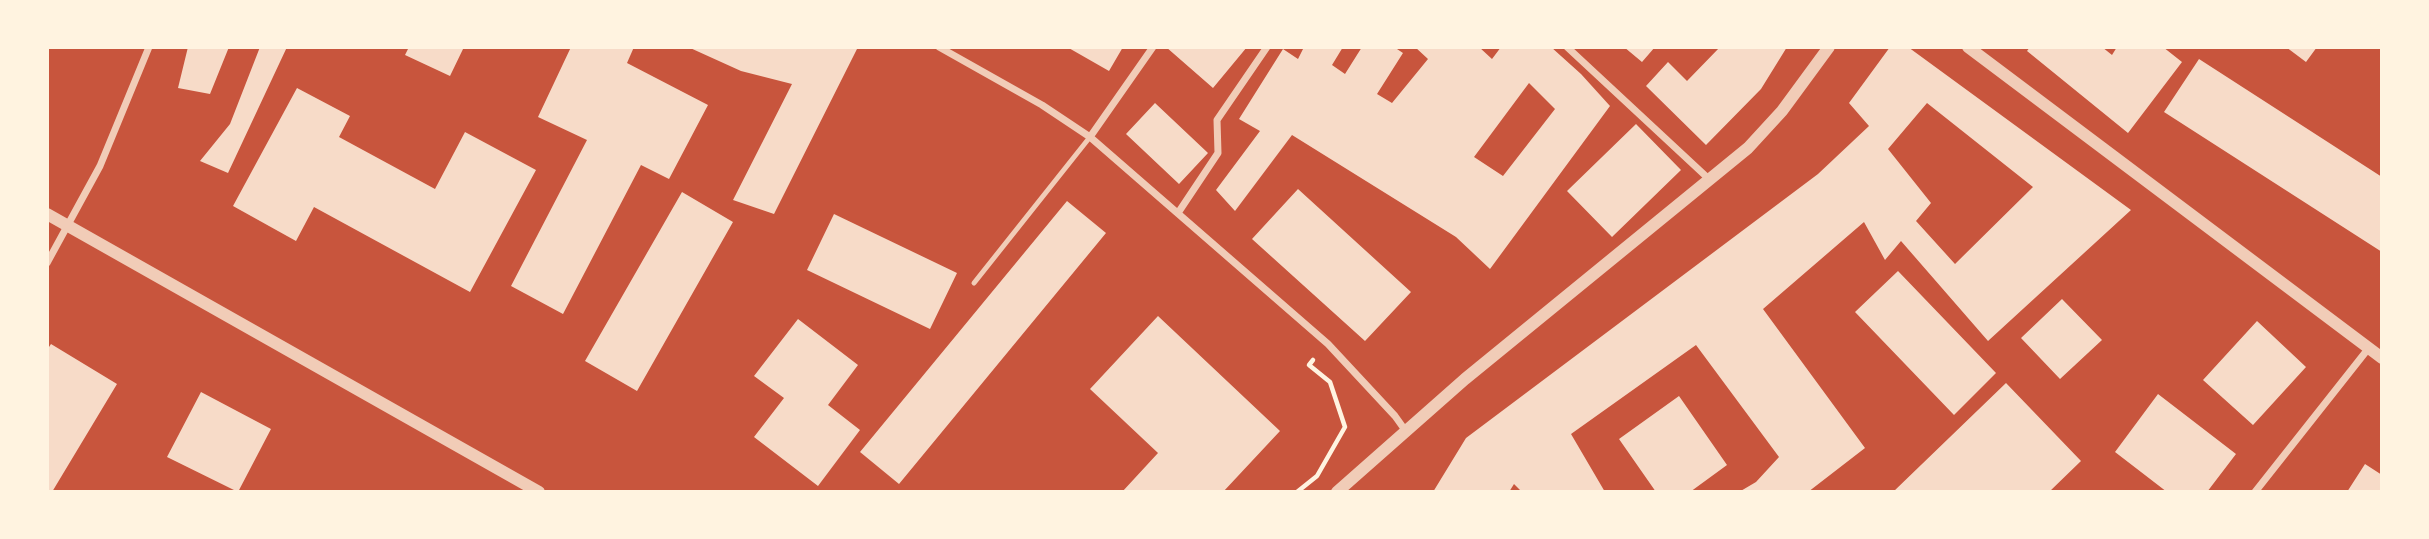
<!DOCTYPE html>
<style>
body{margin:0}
#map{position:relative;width:2429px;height:539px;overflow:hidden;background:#c8553d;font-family:Commissioner,sans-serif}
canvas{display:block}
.frame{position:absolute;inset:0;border:49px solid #fff3e0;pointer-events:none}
</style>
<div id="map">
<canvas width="2429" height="539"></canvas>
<div class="frame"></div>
</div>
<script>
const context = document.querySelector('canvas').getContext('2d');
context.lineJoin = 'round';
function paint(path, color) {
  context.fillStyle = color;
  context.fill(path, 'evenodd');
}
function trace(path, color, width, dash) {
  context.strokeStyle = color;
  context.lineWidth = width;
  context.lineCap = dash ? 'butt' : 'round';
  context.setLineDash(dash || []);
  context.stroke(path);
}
const building = new Path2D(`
 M188 47H229L210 94 178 88Z
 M260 47H287L228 173 200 161 230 124Z
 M409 47H464L450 76 405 55Z
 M571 47H634L627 63 708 105 669 179 641 165 563 314 511 286 587 140 538 117Z
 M688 47H858L774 214 733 200 792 84 741 71Z
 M1067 47H1123L1109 71Z
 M1166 47H1247L1213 88Z
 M1304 47H1343L1332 65 1345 74 1362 47H1394L1403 53 1377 94 1392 103 1428 59 1415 47H1479L1492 59 1501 47H1551L1581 74 1610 106 1490 269 1456 237 1292 135 1235 211 1216 190 1260 131 1239 119 1283 49 1298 59ZM1529 83 1555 109 1503 176 1474 157Z
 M1624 47H1655L1642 62Z
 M1720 47H1787L1761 89 1706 145 1646 86 1668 62 1687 81Z
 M1890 47H1908L2131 210 1988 341 1901 241 1885 260 1864 222 1763 309 1865 448 1808 492H1739L1756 482 1779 457 1696 345 1571 434 1605 492H1522L1514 484 1509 492H1433L1466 438 1818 174 1869 126 1849 103ZM1927 103 2033 187 1955 264 1916 221 1931 203 1888 149Z
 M2030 47H2102L2112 55 2117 47H2163L2182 62 2128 133 2027 51Z
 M2286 47H2317L2306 62Z
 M2199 59 2382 177V252L2164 112Z
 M297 88 350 116 339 137 435 189 465 132 536 170 470 292 314 207 296 241 233 206Z
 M1155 103 1208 153 1179 184 1126 134Z
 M1636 124 1681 170 1612 237 1567 191Z
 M1298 189 1411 292 1365 341 1252 239Z
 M682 192 733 222 637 391 585 361Z
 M1067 201 1106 233 899 484 860 452Z
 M834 214 957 273 930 329 807 270Z
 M1898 271 1996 373 1954 415 1855 312Z
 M2062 299 2102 340 2060 379 2021 338Z
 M1158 316 1280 431 1223 492H1122L1158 453 1090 389Z
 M798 319 858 365 828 405 860 430 818 486 754 437 784 398 754 376Z
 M2257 321 2306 367 2253 425 2203 380Z
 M51 344 117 384 52 492H47V350Z
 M2006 383 2081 461 2049 492H1893Z
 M201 392 271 429 238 492 167 457Z
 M2158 394 2236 454 2207 492H2167L2115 452Z
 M1679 396 1727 465 1690 492H1656L1619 439Z
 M2365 464 2382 475V492H2347Z`);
const path = new Path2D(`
 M1297 492 1317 476 1345 427 1330 382 1309 365 1313 360`);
const service = new Path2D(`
 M974 283 1090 137`);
const minor = new Path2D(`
 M939 47 1042 105 1090 137 1328 344 1395 416 1405 430
 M1567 47 1710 180
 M1090 137 1153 47
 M1178 213 1218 153 1217 120 1267 47
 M47 263 100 166 149 47
 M2255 492 2368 349`);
const tertiary = new Path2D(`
 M1968 47 2382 358
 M47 214 539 492
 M1337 492 1465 379 1748 148 1782 111 1829 47`);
paint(building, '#f7dbc8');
trace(path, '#fff3e0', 4.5);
trace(service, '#f1ccb7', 5);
trace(minor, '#f1ccb7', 7);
trace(tertiary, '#f1ccb7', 12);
</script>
